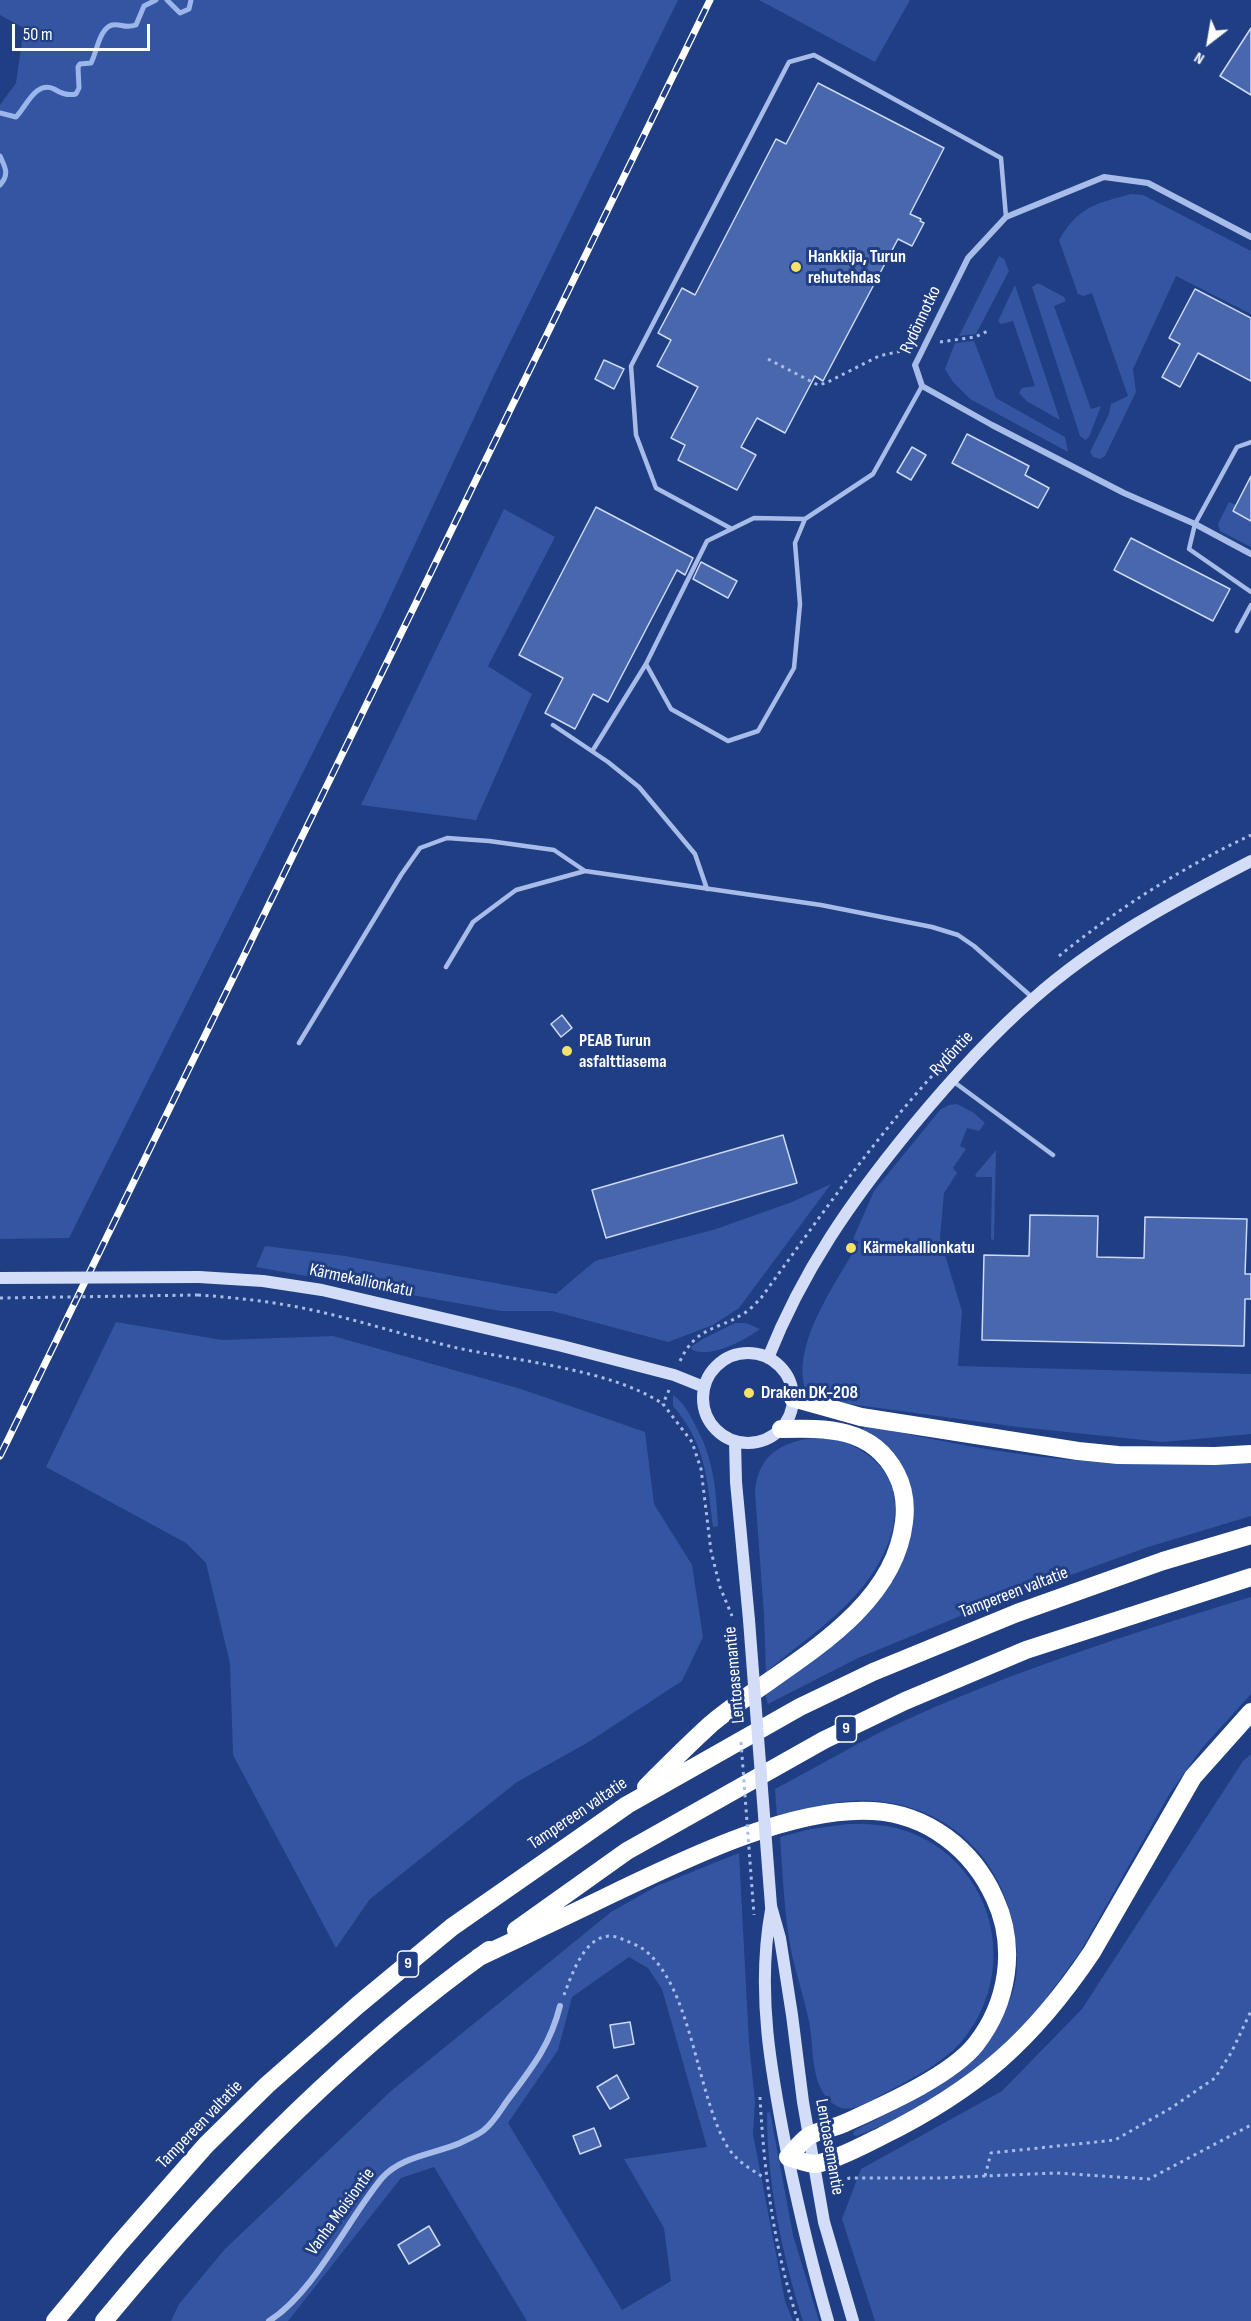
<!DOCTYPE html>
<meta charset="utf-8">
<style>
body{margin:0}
#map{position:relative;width:1251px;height:2321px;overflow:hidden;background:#203e83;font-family:"Sofia Sans Condensed",sans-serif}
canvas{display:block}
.north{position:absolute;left:1179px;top:12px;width:60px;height:60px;-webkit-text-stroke:4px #203e83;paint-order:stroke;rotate:211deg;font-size:16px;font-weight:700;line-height:24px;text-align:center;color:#fff}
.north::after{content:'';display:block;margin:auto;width:21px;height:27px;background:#fff;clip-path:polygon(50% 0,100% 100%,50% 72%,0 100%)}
.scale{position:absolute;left:12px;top:24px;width:138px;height:27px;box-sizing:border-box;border:3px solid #fff;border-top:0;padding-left:8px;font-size:18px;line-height:21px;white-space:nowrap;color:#fff;-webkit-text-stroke:4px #203e83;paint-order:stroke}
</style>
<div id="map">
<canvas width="1251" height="2321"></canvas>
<div class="north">N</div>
<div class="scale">50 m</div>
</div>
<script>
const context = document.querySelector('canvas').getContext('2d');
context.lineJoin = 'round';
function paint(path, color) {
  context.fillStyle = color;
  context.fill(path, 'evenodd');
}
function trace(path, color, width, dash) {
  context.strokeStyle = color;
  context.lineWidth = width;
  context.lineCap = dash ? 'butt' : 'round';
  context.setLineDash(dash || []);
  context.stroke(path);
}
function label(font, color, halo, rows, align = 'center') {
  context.font = font + ' "Sofia Sans Condensed",sans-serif';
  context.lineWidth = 6;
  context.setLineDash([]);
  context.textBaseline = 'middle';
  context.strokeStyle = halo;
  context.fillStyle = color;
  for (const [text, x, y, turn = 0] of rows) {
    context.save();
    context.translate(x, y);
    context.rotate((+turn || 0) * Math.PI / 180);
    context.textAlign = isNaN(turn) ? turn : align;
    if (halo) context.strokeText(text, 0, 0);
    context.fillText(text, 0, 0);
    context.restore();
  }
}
const green = new Path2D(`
 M0 0H678L496 371 380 619 69 1238 0 1239V105L16 83 24 28 0 15Z
 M759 0H910L875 62Z
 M1131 194 1143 195 1251 251V314L1176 276 1133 369 1136 392 1105 456 1100 459 1093 457 1090 452 1109 414 1111 404 1128 396 1092 293 1083 296 1078 294 1059 240C1079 206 1095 204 1131 194Z
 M999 256 1004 259 1009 271 976 334 959 336Z
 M1038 283 1064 297 1066 301 1054 306 1091 409 1101 406 1089 437 1085 440 1080 436 1032 287Z
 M1015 285 1060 420 1028 402 1019 393 1022 388 1035 386 1013 321 1001 324 998 321Z
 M974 341 996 398 1065 437 1068 452 970 399 953 382 945 369 955 343Z
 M1229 502 1236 505 1233 511 1251 521V547L1220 531 1218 524Z
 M504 509 555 537 488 666 532 694 476 820 361 805Z
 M957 1104 974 1113 985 1123 979 1131 967 1128 960 1146 966 1149 953 1168 957 1173 944 1193 940 1238 962 1311 958 1366 1251 1374V1434L1163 1442 1018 1427 827 1401 805 1388C792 1342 837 1282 859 1242L853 1239 874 1191 940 1110 949 1105Z
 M996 1150 994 1238V1240L991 1239 992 1177H977L975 1175Z
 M831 1184 739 1308 713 1325 668 1342 552 1311H501L256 1267 265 1246 345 1256 556 1294 595 1261 716 1229 792 1202Z
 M116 1322 222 1340 333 1336 521 1389 645 1432 654 1504 692 1565 703 1637 682 1681 587 1743 517 1782 370 1899 336 1948 233 1755 230 1663 206 1563 186 1543 46 1467Z
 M735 1323H746L760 1329C745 1340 709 1360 691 1349L692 1346 703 1339Z
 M673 1395C682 1401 688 1411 693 1421 713 1456 716 1486 718 1526L713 1527C707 1479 706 1444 673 1406Z
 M865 1425C933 1440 1003 1454 1072 1460 1132 1465 1191 1463 1251 1462V1516L1148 1547 980 1608 858 1658 768 1704 765 1694 873 1605 907 1476C895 1451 887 1444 862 1431Z
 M825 1437C852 1442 878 1456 890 1482 897 1498 896 1515 892 1531 875 1595 814 1632 766 1672L764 1615 755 1492C758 1451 787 1439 825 1437Z
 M1251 1597V1694L1202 1748 1170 1793 1080 1952 1039 2008 995 2055 950 2089 888 2123 857 2136 853 2135 854 2131C873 2120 896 2111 914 2098 933 2085 958 2055 975 2037 985 2028 1000 2017 1007 2005 1021 1982 1018 1945 1012 1920 994 1839 922 1791 839 1802 818 1805 798 1811 777 1817L775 1789C819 1766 862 1740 908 1719 1019 1669 1135 1632 1251 1597Z
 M1251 1754V2321H875L842 2219 861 2169 1002 2091 1082 2009 1243 1761Z
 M848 1824C867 1824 887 1824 906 1831 992 1861 1020 1965 966 2036 946 2062 913 2078 885 2093 866 2103 846 2119 828 2099 810 2079 814 2046 809 2021 804 1998 797 1977 792 1955 784 1916 783 1876 780 1837L811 1829Z
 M739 1853 749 2043 755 2101 753 2134 785 2301 793 2321H527L434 2167 401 2178 288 2321H171L179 2304 225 2249 391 2091 611 1912 657 1886ZM629 1957 648 1968 662 1989 707 2147 624 2159 664 2228 671 2281 622 2310 508 2123 558 2050 572 1997Z
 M770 2112 793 2235 819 2321H803C782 2254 767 2183 767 2113Z`);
const stream = new Path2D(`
 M167 0 180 13 189 9 191 0
 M0 113 16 117C26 107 36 80 54 89 61 93 67 96 76 94L79 88 78 67 80 64 91 63C97 52 99 29 112 25 121 23 124 29 136 25L144 6 156 0
 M0 156C5 167 10 174 0 185`);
const building = new Path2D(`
 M1251 28V95L1220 76Z
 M818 83 944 148 910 214 921 219 920 221 924 223 912 246 898 239 823 381 815 376 785 433 757 418 741 447 756 455 737 490 678 460 685 445 671 438 698 387 657 366 671 340 658 333 682 288 695 295 776 139 786 144Z
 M1195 289 1251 318V381L1198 353 1180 387 1162 377 1180 344 1169 338Z
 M604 360 624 369 614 389 595 379Z
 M967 434 1029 466 1025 475 1049 488 1038 508 952 463Z
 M912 447 926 455 911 480 897 472Z
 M1251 476V521L1233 511Z
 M596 507 693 558 685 575 677 570 608 702 593 694 575 729 545 713 563 678 519 655Z
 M1131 538 1230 589 1213 621 1114 570Z
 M701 562 737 581 728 598 693 579Z
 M562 1015 572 1028 561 1037 551 1024Z
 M783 1135 797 1183 606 1238 592 1190Z
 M1030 1215 1098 1216 1097 1257 1144 1258 1145 1217 1247 1219 1245 1274H1251V1299H1245L1244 1346 982 1340 984 1255 1029 1256Z
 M630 2022 634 2044 614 2048 610 2025Z
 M617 2075 629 2098 610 2109 597 2087Z
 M594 2128 601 2146 580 2154 573 2136Z
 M429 2226 440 2245 409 2264 398 2245Z`);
const path = new Path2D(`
 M940 342 975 337 990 330
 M768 359 818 385 826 383 879 356 910 349
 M1059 956C1117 909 1183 867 1251 835
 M198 1295C242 1298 286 1303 329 1314 371 1324 411 1337 453 1347 515 1361 611 1369 663 1404
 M680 1361C696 1327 715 1331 743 1314 750 1310 756 1303 761 1298 825 1210 886 1121 963 1043
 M669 1390 663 1404 692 1442 701 1469 711 1551 720 1587 732 1616
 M564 1995C573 1971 589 1924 622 1939 629 1942 637 1945 643 1949 692 1985 696 2093 727 2146 736 2161 750 2169 765 2178
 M760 2097C764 2173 774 2249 798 2321
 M985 2176 991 2153 1115 2140 1171 2108 1215 2078 1231 2053 1251 2011
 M833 2183 850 2178H938L1056 2173 1149 2179 1251 2125`);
const lane = new Path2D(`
 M1251 442 1237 447 1195 524 1189 549 1251 592
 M805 519 754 518 707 541 646 664 671 709 728 741 758 731 794 668 800 604 795 543 805 519 873 474 922 386
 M732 529 656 488 636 435 631 366 789 62 814 55 1001 158 1006 217
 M1237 631 1251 605
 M553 725 608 762 639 787 695 854 707 889
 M593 750 646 664
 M446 967 473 922 516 890 585 871 821 905 932 927 958 935 974 946 1033 998
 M299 1043 401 875 420 848 447 838 489 841 554 850 585 871
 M954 1082 1053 1155`);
const street = new Path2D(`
 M1251 237 1148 183 1104 177 1006 217 968 258 915 365 922 386 992 425 1124 493 1195 524 1251 554
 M269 2321C315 2292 347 2220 382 2178 401 2156 435 2154 460 2143 468 2139 478 2135 484 2130 494 2122 500 2111 507 2101 531 2069 550 2046 560 2006`);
const secondary = new Path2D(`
 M199 1277 263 1281 322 1290 562 1346 674 1375 704 1387
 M703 1398a45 45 0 1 1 90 0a45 45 0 1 1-90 0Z
 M768 1358C803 1270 851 1201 911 1128 949 1082 988 1038 1033 999 1097 942 1175 900 1251 861
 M735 1441 736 1482 749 1620
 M771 1906 780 1938 792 2015 803 2102 824 2222 853 2321
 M771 1910C756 1992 771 2072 787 2153 799 2210 812 2266 828 2321`);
const highway = new Path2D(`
 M793 1398 861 1417 1078 1451 1118 1455 1215 1456 1251 1454
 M646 1787C667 1766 689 1744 711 1724 777 1668 893 1618 904 1522 906 1506 904 1488 896 1473 872 1427 826 1428 781 1429
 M516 1930 627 1851 824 1740 905 1701 1026 1650 1251 1577
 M479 1957C524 1936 569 1915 614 1893 685 1859 793 1806 873 1811 927 1814 973 1849 995 1899 1017 1947 1008 2003 976 2044 951 2076 882 2106 845 2123 834 2128 819 2130 809 2136 801 2141 795 2150 788 2157 796 2159 807 2164 815 2164 832 2162 866 2144 882 2136 977 2089 1033 2040 1092 1952L1193 1777 1251 1712
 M55 2321 119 2244 206 2145 267 2085 358 2005 452 1927 627 1805 800 1707 873 1672 1017 1613 1163 1561 1251 1535
 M104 2321C217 2184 344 2054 489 1950`);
const rail = new Path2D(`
 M0 1456 710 0`);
const pathBridge = new Path2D(`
 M0 1298 198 1295
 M741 1742 754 1915`);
const secondaryBridge = new Path2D(`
 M0 1278 199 1277
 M749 1620 771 1906`);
const markers = [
 [796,267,6,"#f6e169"],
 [567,1051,6,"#f6e169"],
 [851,1248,6,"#f6e169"],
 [749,1393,6,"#f6e169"]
];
const shields = [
 [846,1729,21],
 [408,1964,21]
];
const shieldNames = [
 ["9",846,1729],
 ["9",408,1964]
];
const poiNames = [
 ["Hankkija, Turun",808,257],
 ["rehutehdas",808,278],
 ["PEAB Turun",579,1041],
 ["asfalttiasema",579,1062],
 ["Kärmekallionkatu",863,1248],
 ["Draken DK-208",761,1393]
];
const streetNames = [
 ["Rydönnotko",921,320,-65],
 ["Rydöntie",952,1054,-47],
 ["Kärmekallionkatu",361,1281,12],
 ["Tampereen valtatie",1014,1593,-21],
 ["Lentoasemantie",735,1675,-95],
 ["Tampereen valtatie",578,1814,-34],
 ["Tampereen valtatie",200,2125,-46],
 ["Lentoasemantie",829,2147,80],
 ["Vanha Moisiontie",341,2212,-54]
];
paint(green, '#3455a1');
trace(stream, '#9cb5ea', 5);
paint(building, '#4967ac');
trace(building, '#ccd9f7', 1.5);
trace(path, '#a8bce9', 3, [3, 4.5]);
trace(lane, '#a8bce9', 4.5);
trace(street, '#a8bce9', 6);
trace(secondary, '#d3ddf7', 12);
trace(highway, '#fff', 18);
trace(rail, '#fff', 7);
trace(rail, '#203e83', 4.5, [14]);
trace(pathBridge, '#a8bce9', 3, [3, 4.5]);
trace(secondaryBridge, '#d3ddf7', 12);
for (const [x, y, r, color] of markers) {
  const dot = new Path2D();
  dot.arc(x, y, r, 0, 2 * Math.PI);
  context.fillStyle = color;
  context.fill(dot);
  trace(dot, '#203e83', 2);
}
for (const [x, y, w] of shields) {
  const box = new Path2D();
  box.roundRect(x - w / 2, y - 13, w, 26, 4.5);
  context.fillStyle = '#203e83';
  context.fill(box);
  trace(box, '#fff', 1.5);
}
label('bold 16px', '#fff', null, shieldNames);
label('bold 18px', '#fff', '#203e83', poiNames, 'left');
label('18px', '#fff', '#203e83', streetNames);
</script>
